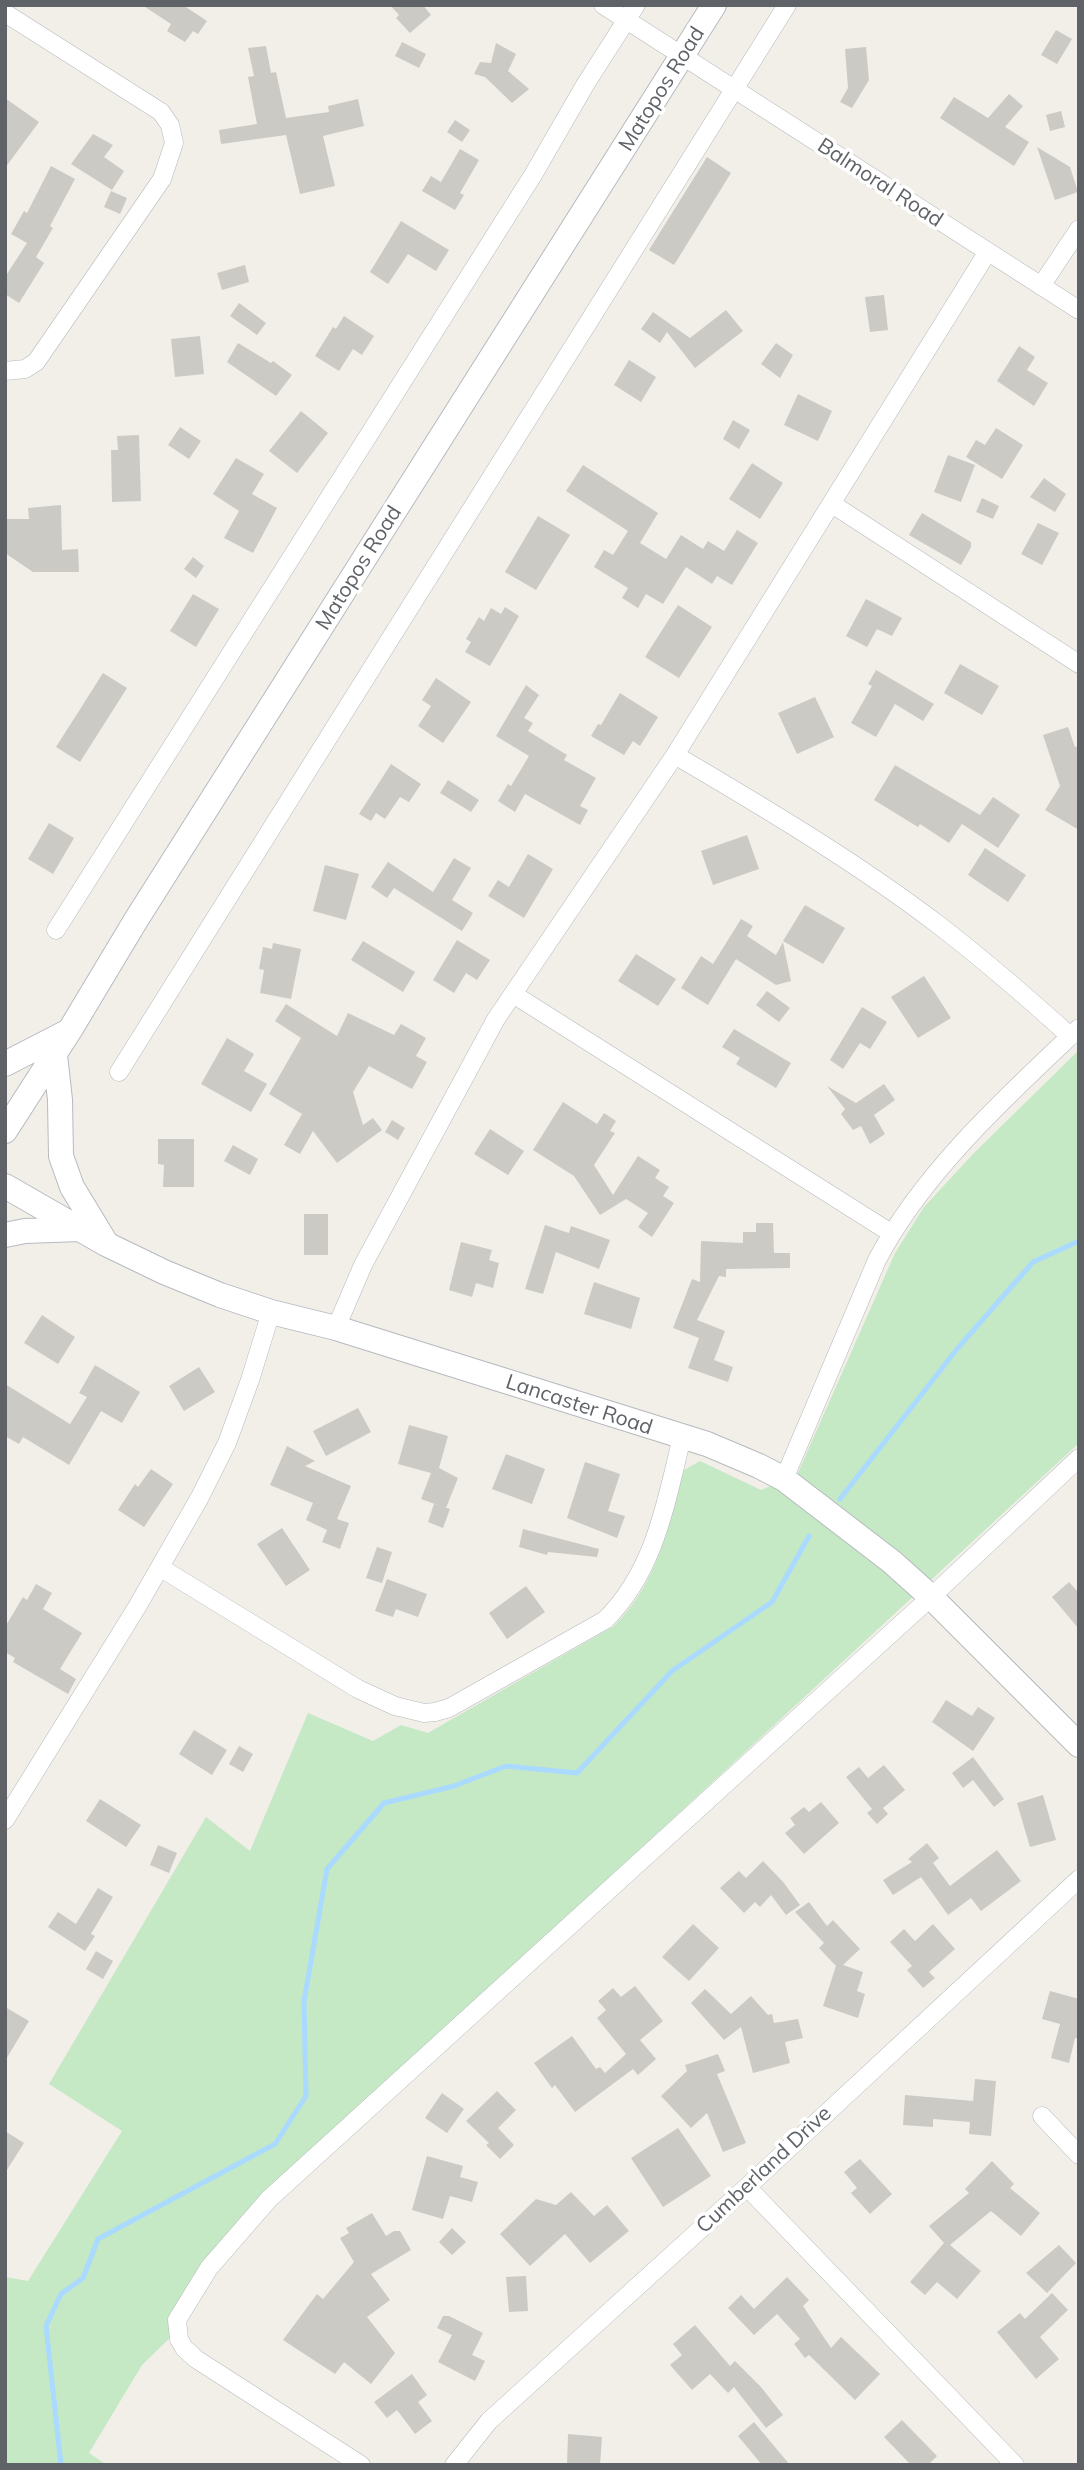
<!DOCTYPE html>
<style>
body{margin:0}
#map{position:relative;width:1084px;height:2470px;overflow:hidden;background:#f1efe8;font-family:Mulish,sans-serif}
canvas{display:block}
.frame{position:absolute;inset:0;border:7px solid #5f6368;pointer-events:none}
</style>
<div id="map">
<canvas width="1084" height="2470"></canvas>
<div class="frame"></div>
</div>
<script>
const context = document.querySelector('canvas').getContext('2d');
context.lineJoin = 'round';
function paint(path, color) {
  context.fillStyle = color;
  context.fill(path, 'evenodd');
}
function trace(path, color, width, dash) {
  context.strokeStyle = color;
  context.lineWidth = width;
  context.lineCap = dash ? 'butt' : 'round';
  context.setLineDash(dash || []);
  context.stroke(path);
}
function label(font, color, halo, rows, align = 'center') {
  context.font = font + ' Mulish,sans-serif';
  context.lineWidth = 7;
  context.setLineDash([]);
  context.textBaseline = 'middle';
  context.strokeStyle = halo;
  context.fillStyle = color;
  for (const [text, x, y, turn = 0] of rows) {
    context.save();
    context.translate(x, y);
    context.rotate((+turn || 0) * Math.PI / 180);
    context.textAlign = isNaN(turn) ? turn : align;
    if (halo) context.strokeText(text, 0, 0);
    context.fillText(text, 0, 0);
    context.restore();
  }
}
const green = new Path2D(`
 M1079 1050V1443L264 2197 174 2334 142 2365 89 2453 107 2465H5V2277L28 2281 122 2131 49 2084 206 1817 250 1851 308 1713 373 1741 401 1725 428 1733 614 1626C658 1582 668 1528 684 1470L700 1461 761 1490 797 1475 895 1253 924 1207 974 1153Z`);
const stream = new Path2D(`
 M840 1499 957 1349 1033 1262 1079 1241
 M61 2465 46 2326 61 2294 83 2278 98 2239 275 2144 306 2096 304 2001 327 1869 384 1803 454 1786 506 1766 577 1773 672 1671 772 1602 809 1536`);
const building = new Path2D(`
 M142 5H183L207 21 198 34 193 31 185 42 167 31 171 24Z
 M390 5H423L431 15 410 33 396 18 399 15Z
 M1056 30 1072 39 1057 64 1041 55Z
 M402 42 426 54 419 68 395 56Z
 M496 43 516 54 508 71 529 89 512 103 485 77 474 74 480 62 491 63Z
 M266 46 271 73 276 72 286 118 329 112 328 106 358 99 364 126 323 136 335 186 300 194 286 135 221 144 219 130 257 124 248 77 254 76 248 48Z
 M866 47 869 80 852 108 840 102 848 88 845 49Z
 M1009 94 1023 106 1005 127 1029 142 1014 166 940 118 954 97 988 118Z
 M5 98 39 122 5 168Z
 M1061 111 1065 127 1050 131 1046 115Z
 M455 120 470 130 462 142 447 132Z
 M93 134 113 145 104 157 124 171 112 190 71 164Z
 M1037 147 1070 167 1078 192 1055 200Z
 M460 149 479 160 460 193 464 195 455 210 422 191 431 176 441 182Z
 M707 157 731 173 674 265 649 250Z
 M51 166 75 179 50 226 53 228 36 257 44 263 19 303 5 294V277L27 243 11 234 24 211 27 213Z
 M111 191 127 198 120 214 104 207Z
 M401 221 449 250 436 271 408 254 388 284 370 272Z
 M245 265 249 282 222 290 217 273Z
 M884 295 888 330 870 332 865 297Z
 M239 303 266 323 257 335 230 316Z
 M726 310 743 331 695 368 667 332 660 343 641 329 653 312 690 338Z
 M344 316 374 336 362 355 353 349 339 371 315 356 333 327 336 329Z
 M200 336 204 374 175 377 171 339Z
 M238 343 271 363 273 361 292 375 276 396 227 362Z
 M776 343 793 355 780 378 761 364Z
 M1019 346 1035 357 1027 370 1048 383 1034 406 997 381Z
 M629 360 656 377 641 402 614 385Z
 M798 394 832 411 818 441 784 425Z
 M301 411 328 433 297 473 269 451Z
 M733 420 750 430 739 449 723 439Z
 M180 427 201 441 189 459 168 445Z
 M996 428 1023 445 1002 479 966 457 976 440 985 445Z
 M139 435 141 501 112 502 111 450H118L117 436Z
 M948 455 975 465 961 502 934 492Z
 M236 458 264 474 252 494 277 508 253 553 224 538 239 511 213 494Z
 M752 463 783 483 760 519 729 499Z
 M583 465 658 513 640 543 666 559 681 535 703 549 708 541 724 551 737 530 758 543 732 585 717 576 712 584 686 567 663 604 646 594 638 608 622 598 628 588 594 567 604 550 613 555 628 531 566 491Z
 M1044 478 1066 494 1055 512 1030 497Z
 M982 498 999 506 993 519 976 512Z
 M61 505 62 550 78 549 79 572H33L5 553V519H29L28 508Z
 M922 513 971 542V547L961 565 909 535Z
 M538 516 570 535 536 590 505 572Z
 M1038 523 1059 533 1042 565 1021 554Z
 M193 557 204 566 196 578 184 569Z
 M193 594 219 609 196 647 170 631Z
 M866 599 902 618 892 636 877 629 867 647 846 636Z
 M678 605 712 627 679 678 645 657Z
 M505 607 519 616 490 666 465 652 471 642 466 639 479 617 484 621 491 608 501 614Z
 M960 664 999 686 982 715 944 693Z
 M876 670 934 704 923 721 895 704 876 737 851 723 872 686 868 684Z
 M103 673 127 688 80 762 56 747Z
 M436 678 471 702 443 743 418 726 431 706 422 700Z
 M526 685 539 695 524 718 533 723 528 731 567 755 564 760 596 778 580 806 588 810 580 825 525 794 515 812 498 801 508 784 511 786 529 756 496 736Z
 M620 693 658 717 640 746 633 741 624 755 591 736 598 724 601 725Z
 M815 697 834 737 797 754 778 713Z
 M1068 727 1075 747 1079 746V830L1045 810 1060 786 1043 735Z
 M391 764 421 784 409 802 400 797 385 819 376 813 371 821 359 814Z
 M895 765 980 815 993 797 1020 815 998 848 962 824 949 843 920 824 918 827 874 800Z
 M448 780 479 800 471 812 440 793Z
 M49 823 74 838 53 874 28 859Z
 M747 835 759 869 713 885 701 851Z
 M985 848 1026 875 1008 902 968 875Z
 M528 854 553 869 524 918 488 896 498 880 509 887Z
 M454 858 471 868 452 900 473 913 462 931 394 888 387 898 371 887 388 862 433 892Z
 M325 865 359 874 346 920 313 911Z
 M805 905 845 928 823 964 783 941Z
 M741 919 753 926 747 936 776 955 783 942 791 981 776 985 736 959 708 1005 681 988 701 956 713 964Z
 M457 940 490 960 477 980 466 973 454 993 433 980Z
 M363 941 415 972 403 992 351 960Z
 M273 943 301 949 291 999 260 993 264 970 259 969 263 947 272 949Z
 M636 954 676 979 658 1006 618 981Z
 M924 976 951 1018 918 1038 891 997Z
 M767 991 790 1008 779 1022 756 1005Z
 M286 1004 337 1036 348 1013 394 1035 401 1024 426 1038 416 1056 427 1062 412 1089 369 1066 353 1092 363 1125 373 1118 382 1130 337 1163 313 1131 300 1154 284 1145 302 1114 269 1094 301 1038 275 1021Z
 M862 1007 887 1022 870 1049 860 1043 843 1069 830 1060Z
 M734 1029 791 1063 776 1088 736 1064 740 1058 722 1047Z
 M227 1038 254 1054 244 1071 267 1084 251 1112 201 1084Z
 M884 1084 895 1100 874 1115 885 1134 870 1144 861 1126 853 1130 841 1114 845 1109 827 1086 856 1103Z
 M563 1102 597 1124 604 1113 616 1121 610 1131 615 1133 594 1165 613 1195 638 1156 660 1170 655 1178 669 1187 663 1196 674 1203 652 1237 638 1227 648 1213 626 1199 600 1215 574 1176 533 1150Z
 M392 1120 405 1128 398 1140 385 1132Z
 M490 1129 524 1151 508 1175 474 1154Z
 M158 1139H194V1187H163L164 1165 158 1164Z
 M233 1145 258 1159 250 1175 224 1161Z
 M304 1214H328V1255H304Z
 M756 1223H773L774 1253H790V1268L726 1269V1277L719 1276 697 1320 725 1331 714 1360 733 1367 728 1382 688 1368 699 1338 673 1328 692 1279 700 1282 701 1241 743 1243V1232H756Z
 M545 1225 569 1233 571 1226 610 1240 599 1269 556 1252 543 1294 525 1289Z
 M461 1242 492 1250 489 1260 499 1263 493 1288 476 1283 472 1297 449 1290Z
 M594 1282 640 1298 631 1329 584 1314Z
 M42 1315 75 1337 58 1364 24 1343Z
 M95 1365 140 1392 122 1423 101 1411 69 1465 23 1437 19 1444 5 1436V1384L70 1424 87 1397 79 1393Z
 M199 1367 215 1392 184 1411 169 1386Z
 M358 1408 371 1432 326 1456 313 1431Z
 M409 1425 448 1436 439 1468 458 1478 446 1508 421 1499 431 1473 398 1464Z
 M287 1446 315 1461 305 1466 351 1486 337 1519 349 1523 340 1549 322 1542 327 1530 306 1520 313 1503 270 1485Z
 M506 1454 545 1469 532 1504 492 1489Z
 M585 1462 620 1474 608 1511 625 1516 617 1538 567 1518Z
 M151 1469 173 1484 144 1527 118 1510 135 1484 138 1487Z
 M434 1504 450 1509 443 1528 428 1522Z
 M282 1528 310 1570 286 1586 257 1544Z
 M523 1529 599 1549 597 1557 548 1552 547 1555 519 1547Z
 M377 1547 392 1552 382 1583 366 1578Z
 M387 1579 427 1594 418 1617 396 1609 393 1617 375 1611Z
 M1069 1582 1079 1593V1629L1052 1597Z
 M36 1584 52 1593 43 1609 82 1633 60 1669 76 1679 68 1694 13 1662 15 1658 5 1652V1627L23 1597 27 1600Z
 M526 1586 545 1612 507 1639 489 1613Z
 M946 1700 972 1716 978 1707 995 1718 973 1751 932 1722Z
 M194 1730 227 1750 212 1775 179 1754Z
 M239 1746 253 1754 243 1772 229 1764Z
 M973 1757 1004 1799 994 1807 973 1780 963 1788 952 1773Z
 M884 1765 905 1790 883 1808 888 1814 877 1824 867 1813 872 1809 846 1777 859 1767 868 1778Z
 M1043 1795 1056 1840 1030 1847 1017 1803Z
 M100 1799 141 1825 126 1847 86 1821Z
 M821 1802 839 1823 804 1854 785 1833 795 1825 790 1818 804 1807 809 1812Z
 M927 1843 939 1858 933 1863 950 1886 997 1850 1021 1881 981 1911 971 1898 948 1915 921 1877 893 1895 883 1880 912 1862 908 1859Z
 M158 1845 177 1853 169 1873 150 1865Z
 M763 1861 784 1883 800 1905 786 1915 771 1895 760 1907 755 1902 744 1913 720 1888 739 1871 746 1878Z
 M98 1888 113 1897 91 1934 95 1936 85 1951 48 1927 58 1912 76 1924Z
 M809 1902 827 1926 833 1920 860 1949 843 1965 863 1972 857 1991 865 1994 858 2018 823 2006 836 1966 819 1948 824 1943 795 1912Z
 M693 1924 719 1948 689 1981 662 1957Z
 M933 1924 955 1949 929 1972 935 1978 923 1988 907 1970 912 1966 890 1942 904 1929 915 1941Z
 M96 1951 113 1961 103 1979 86 1969Z
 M635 1986 663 2021 640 2040 656 2059 638 2075 633 2069 575 2112 555 2085 552 2088 534 2063 572 2036 596 2069 600 2067 605 2073 626 2054 597 2018 606 2010 598 2001 613 1988 621 1997Z
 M705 1989 731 2014 751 1996 768 2015 772 2014 774 2023 798 2019 803 2038 785 2042 790 2063 753 2073 741 2027 724 2040 691 2003Z
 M1050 1991 1079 1999V2039L1075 2038 1069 2063 1051 2058 1060 2024 1042 2019Z
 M5 2007 29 2021 5 2061Z
 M718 2054 725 2071 717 2074 746 2143 723 2152 707 2113 691 2128 661 2096 687 2071 685 2065Z
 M975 2079 996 2081 991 2136 969 2134 970 2122 933 2119V2127L903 2125 905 2095 973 2101Z
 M497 2091 516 2110 498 2128 514 2145 500 2159 486 2145 489 2143 466 2121Z
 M442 2093 464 2109 447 2133 425 2118Z
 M678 2128 711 2176 663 2207 631 2158Z
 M5 2131 24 2143 5 2173Z
 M427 2156 463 2166 460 2177 478 2182 472 2202 450 2196 443 2219 412 2210Z
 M860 2159 892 2194 870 2214 851 2193 857 2188 844 2172Z
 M992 2161 1014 2184 1010 2188 1040 2213 1021 2236 991 2211 950 2245 981 2271 957 2299 937 2282 925 2295 910 2282 944 2243 929 2226 969 2193 965 2189Z
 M571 2192 594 2216 607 2205 629 2231 590 2263 565 2234 530 2266 500 2234 536 2199 556 2205Z
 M372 2213 386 2236 394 2231H400L411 2250 371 2274 390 2300 367 2317 395 2353 371 2384 344 2362 335 2374 283 2340 317 2294 323 2299 354 2262 340 2238 349 2233 346 2228Z
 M452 2228 466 2242 452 2255 439 2242Z
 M1059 2245 1076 2263 1047 2293 1026 2273Z
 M526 2276 528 2311 509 2312 506 2277Z
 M787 2277 809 2300 803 2306 831 2348 841 2337 880 2374 855 2400 809 2355 805 2358 794 2344 800 2339 777 2314 754 2335 728 2308 741 2295 754 2309Z
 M1052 2293 1068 2310 1040 2337 1059 2359 1036 2379 997 2332 1020 2313 1025 2319Z
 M443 2316H449L483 2333 472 2355 485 2361 475 2381 438 2362 452 2335 437 2328Z
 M695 2325 730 2366 735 2361 761 2387 783 2415 766 2428 734 2387 728 2393 710 2374 692 2390 670 2365 682 2355 673 2344Z
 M412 2374 427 2395 418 2402 432 2421 415 2434 397 2410 387 2418 374 2402Z
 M902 2420 937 2456 928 2465H911L884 2437Z
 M754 2422 790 2465H762L738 2436Z
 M568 2434 602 2437 600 2465H567Z`);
const street = new Path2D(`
 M603 5 1079 310
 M5 13 161 112 170 125 174 143 162 179 36 362 25 369 5 371
 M1041 286 1079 229
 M832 504 1079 664
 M675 755C765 808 856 862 940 926 985 961 1028 998 1070 1036
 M56 930 533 175 585 85 636 5
 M513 994 891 1233
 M119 1072 787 5
 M336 1328 363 1265 496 1019 675 755 987 253
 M784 1479 877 1260C923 1172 1007 1096 1079 1028
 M161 1568 358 1689 395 1706 424 1713 435 1712 449 1708 605 1620C655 1571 666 1502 682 1437
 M5 1820 137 1607 200 1497 227 1443 250 1380 271 1312
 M1042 2116 1079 2155
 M747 2187 1015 2465
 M361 2465 196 2359 184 2348 179 2339 177 2320 209 2268 269 2199 931 1597 1079 1458
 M454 2465 489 2421 747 2187 1079 1879`);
const secondary = new Path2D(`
 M55 1055 60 1100 61 1156 72 1187 106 1243
 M5 1064 69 1031
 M5 1131 70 1030 136 920 714 5
 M5 1186 106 1244 164 1272 220 1295 271 1312 336 1328 707 1444 759 1466 784 1479 892 1562 931 1597 1079 1745
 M5 1235 25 1231 79 1229`);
const streetNames = [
 ["Matopos Road",662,89,-58],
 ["Balmoral Road",880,183,33],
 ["Matopos Road",359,568,-58],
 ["Lancaster Road",579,1405,18],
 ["Cumberland Drive",764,2170,-43]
];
paint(green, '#c5e8c5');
trace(stream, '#aadaff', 5);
paint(building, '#cccac5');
trace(street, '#b5b8bc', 19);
trace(secondary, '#b6babf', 26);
trace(street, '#fff', 18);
trace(secondary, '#fff', 24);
label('21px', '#5f6368', '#fff', streetNames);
</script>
